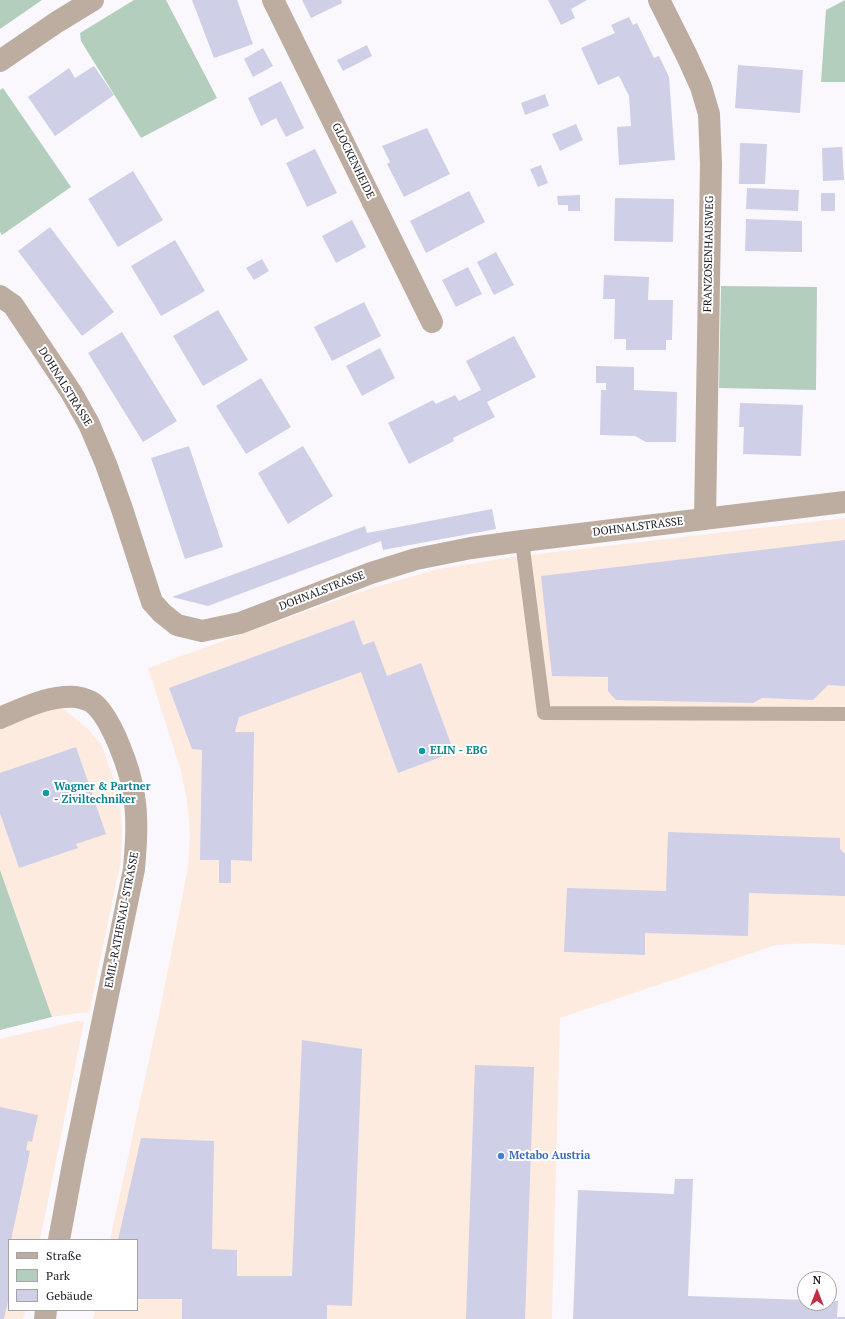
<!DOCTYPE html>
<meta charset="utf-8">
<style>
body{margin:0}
#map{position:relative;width:845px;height:1319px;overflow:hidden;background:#faf8fd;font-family:"PT Serif",serif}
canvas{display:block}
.legend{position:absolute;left:8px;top:1239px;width:130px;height:72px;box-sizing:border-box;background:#fff;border:1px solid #a4a3a6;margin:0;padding:5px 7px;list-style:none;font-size:12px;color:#1b1921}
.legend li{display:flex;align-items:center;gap:8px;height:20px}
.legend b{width:20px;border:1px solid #a4a3a6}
.north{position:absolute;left:797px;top:1271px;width:40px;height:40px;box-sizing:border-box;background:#fff;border:1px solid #a4a3a6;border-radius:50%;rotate:0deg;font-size:11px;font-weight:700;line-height:16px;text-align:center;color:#1b1921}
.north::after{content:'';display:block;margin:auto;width:14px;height:18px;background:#bf2e42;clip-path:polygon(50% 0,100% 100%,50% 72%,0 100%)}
</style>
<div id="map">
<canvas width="845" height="1319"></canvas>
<ul class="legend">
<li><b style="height:5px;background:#bdada0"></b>Straße</li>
<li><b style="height:11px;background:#b4cebd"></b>Park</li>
<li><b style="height:11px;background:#cfcfe7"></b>Gebäude</li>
</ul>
<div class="north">N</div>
</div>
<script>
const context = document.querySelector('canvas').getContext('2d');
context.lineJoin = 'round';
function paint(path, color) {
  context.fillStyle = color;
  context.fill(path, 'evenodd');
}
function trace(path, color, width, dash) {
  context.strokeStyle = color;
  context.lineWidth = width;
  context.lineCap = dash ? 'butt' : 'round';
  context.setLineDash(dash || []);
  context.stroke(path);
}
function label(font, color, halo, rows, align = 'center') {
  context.font = font + ' "PT Serif",serif';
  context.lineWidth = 4;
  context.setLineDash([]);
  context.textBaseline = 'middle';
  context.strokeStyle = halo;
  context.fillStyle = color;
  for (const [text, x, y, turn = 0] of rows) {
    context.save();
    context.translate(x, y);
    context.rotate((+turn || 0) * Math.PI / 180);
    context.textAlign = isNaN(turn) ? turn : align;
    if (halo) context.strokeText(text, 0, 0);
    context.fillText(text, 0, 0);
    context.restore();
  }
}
const commercial = new Path2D(`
 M845 518V945L810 943 776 945 560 1018 552 1319H93L95 1310H137V1240H110L162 1000 188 868 190 834 187 799 181 771 148 668 362 591 438 569 512 557Z
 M55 708 64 709 89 730 102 746 116 786 120 803 122 831 121 860 89 1013H79L52 1017 0 870V726Z
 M77 1021 84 1022 40 1240H9V1310H26L25 1312 23 1319H0V1039Z`);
const green = new Path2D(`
 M0 0H42L0 29Z
 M134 0H166L217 98 141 138 81 41 80 33Z
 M845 0V82H821L826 10Z
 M3 88 71 187 2 235 0 232V90Z
 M721 286 817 287 816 390 719 388Z
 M0 870 52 1017 0 1030Z`);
const building = new Path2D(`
 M192 0H237L253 44 214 58Z
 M302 0H341L342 3 311 18Z
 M548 0H587L571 9 575 18 561 25Z
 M629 17 633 25 637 23 654 58 659 56 669 77 675 160 619 165 617 127 631 126 629 96 619 76 598 85 581 48 615 33 611 25Z
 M367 45 372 56 343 71 337 60Z
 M263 48 273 66 253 77 244 59Z
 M738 65 803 70 800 113 735 108Z
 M94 66 114 95 55 136 28 97 69 68 75 78Z
 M281 81 304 128 286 137 276 118 261 126 248 98Z
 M545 94 549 106 525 115 521 103Z
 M576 124 583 140 560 151 552 134Z
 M427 128 450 174 404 197 387 164 390 162 382 146Z
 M740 143 767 144 765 184H739Z
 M842 147 844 180 823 181 822 148Z
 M315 149 337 193 307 207 286 163Z
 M541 165 548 183 538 187 530 169Z
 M133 171 163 220 118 247 88 199Z
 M747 188 799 190 798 211 746 209Z
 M469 191 485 222 426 253 410 221Z
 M821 193H835V211H821Z
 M580 195V211H568V205H558L557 196Z
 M615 198 674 199 673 242 614 241Z
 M746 219 802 221V252L745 251Z
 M352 220 366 247 336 263 322 236Z
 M50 227 114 312 82 336 18 251Z
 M175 240 205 291 161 316 131 266Z
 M496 252 514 285 494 295 477 262Z
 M262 259 269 271 254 280 246 268Z
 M468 267 482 294 456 307 442 280Z
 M604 275 649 277 648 300H673L672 340H666V350H626V339H614L615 299H603Z
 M364 302 381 336 332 361 314 327Z
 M218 310 248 360 203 386 173 336Z
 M122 332 177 421 143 442 88 353Z
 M514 336 536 377 487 402 495 417 453 438 454 441 409 464 388 423 433 400 436 404 455 395 459 401 481 390 466 361Z
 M380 348 395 378 362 396 346 366Z
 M596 366 634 367V390L677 392 676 442H646L635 436 600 435 601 390H606V383H596Z
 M261 378 291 427 246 454 216 406Z
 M740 403 803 405 801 456 743 454 744 427H739Z
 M189 446 223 547 185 559 151 458Z
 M303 446 333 496 288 524 258 473Z
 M492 509 496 529 383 550 381 541 208 606 172 597 365 526 367 533Z
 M845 540V686L828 685 813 700 762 698 753 703 616 700 608 691V677L552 676 541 576Z
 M354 620 363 645 374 641 387 676 421 663 454 752 398 773 361 672 239 717 235 732H254L252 861 231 860V883H219V860H200L202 750 192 749 169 688Z
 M76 747 106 834 76 844 78 848 19 868 0 813V773Z
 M668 832 840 838V849L845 854V896L749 893 748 936 645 933V955L564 952 567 888 666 891Z
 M302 1040 362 1049 352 1306 327 1305V1319H182V1299H137V1240H118L141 1138 214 1141 212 1249 237 1250V1276H292Z
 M475 1065 534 1067 525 1319H466Z
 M0 1107 38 1115 32 1142 28 1141 26 1150 30 1151 11 1240H9L8 1265H9V1297L4 1319H0Z
 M675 1179H693L688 1296 805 1300V1303H829V1301H838L837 1317H845V1319H573L578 1190 674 1194Z`);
const service = new Path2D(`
 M522 541 544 713 845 714`);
const minor = new Path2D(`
 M273 0 432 322
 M659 0 687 56 701 87 709 114 711 164 705 519
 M0 296 13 305 71 392 89 424 106 464 122 509 152 602 162 613 177 625 202 631 240 623 371 573 416 559 471 548 522 541 845 502
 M0 718C24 708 49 695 76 697 81 698 89 700 93 703 112 718 131 772 134 796 138 820 136 845 134 869L73 1164 59 1240
 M45 1319 46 1310`);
const tertiary = new Path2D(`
 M0 61 57 22 93 0`);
const markers = [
 [422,751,4,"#0f9aa8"],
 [46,793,4,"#0f9aa8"],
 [501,1156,4,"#3f7fe0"]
];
const streetNames = [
 ["GLOCKENHEIDE",353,161,64],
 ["FRANZOSENHAUSWEG",709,254,-89],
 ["DOHNALSTRASSE",65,387,58],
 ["DOHNALSTRASSE",638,527,-7],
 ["DOHNALSTRASSE",322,591,-21],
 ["EMIL-RATHENAU-STRASSE",122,920,-79]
];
const cultureNames = [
 ["ELIN - EBG",430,751],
 ["Wagner & Partner",54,787],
 ["- Ziviltechniker",54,800]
];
const shopNames = [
 ["Metabo Austria",509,1156]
];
paint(commercial, '#fdebe0');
paint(green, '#b4cebd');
paint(building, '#cfcfe7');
trace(service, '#bdada0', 14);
trace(minor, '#bdada0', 22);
trace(tertiary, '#bdada0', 22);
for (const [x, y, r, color] of markers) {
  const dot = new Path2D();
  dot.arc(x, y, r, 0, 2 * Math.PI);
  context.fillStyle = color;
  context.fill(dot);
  trace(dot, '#fff', 1.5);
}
label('11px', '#1b1921', '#fff', streetNames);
label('bold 11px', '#0d838f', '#fff', cultureNames, 'left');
label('bold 11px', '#366cbe', '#fff', shopNames, 'left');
</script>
